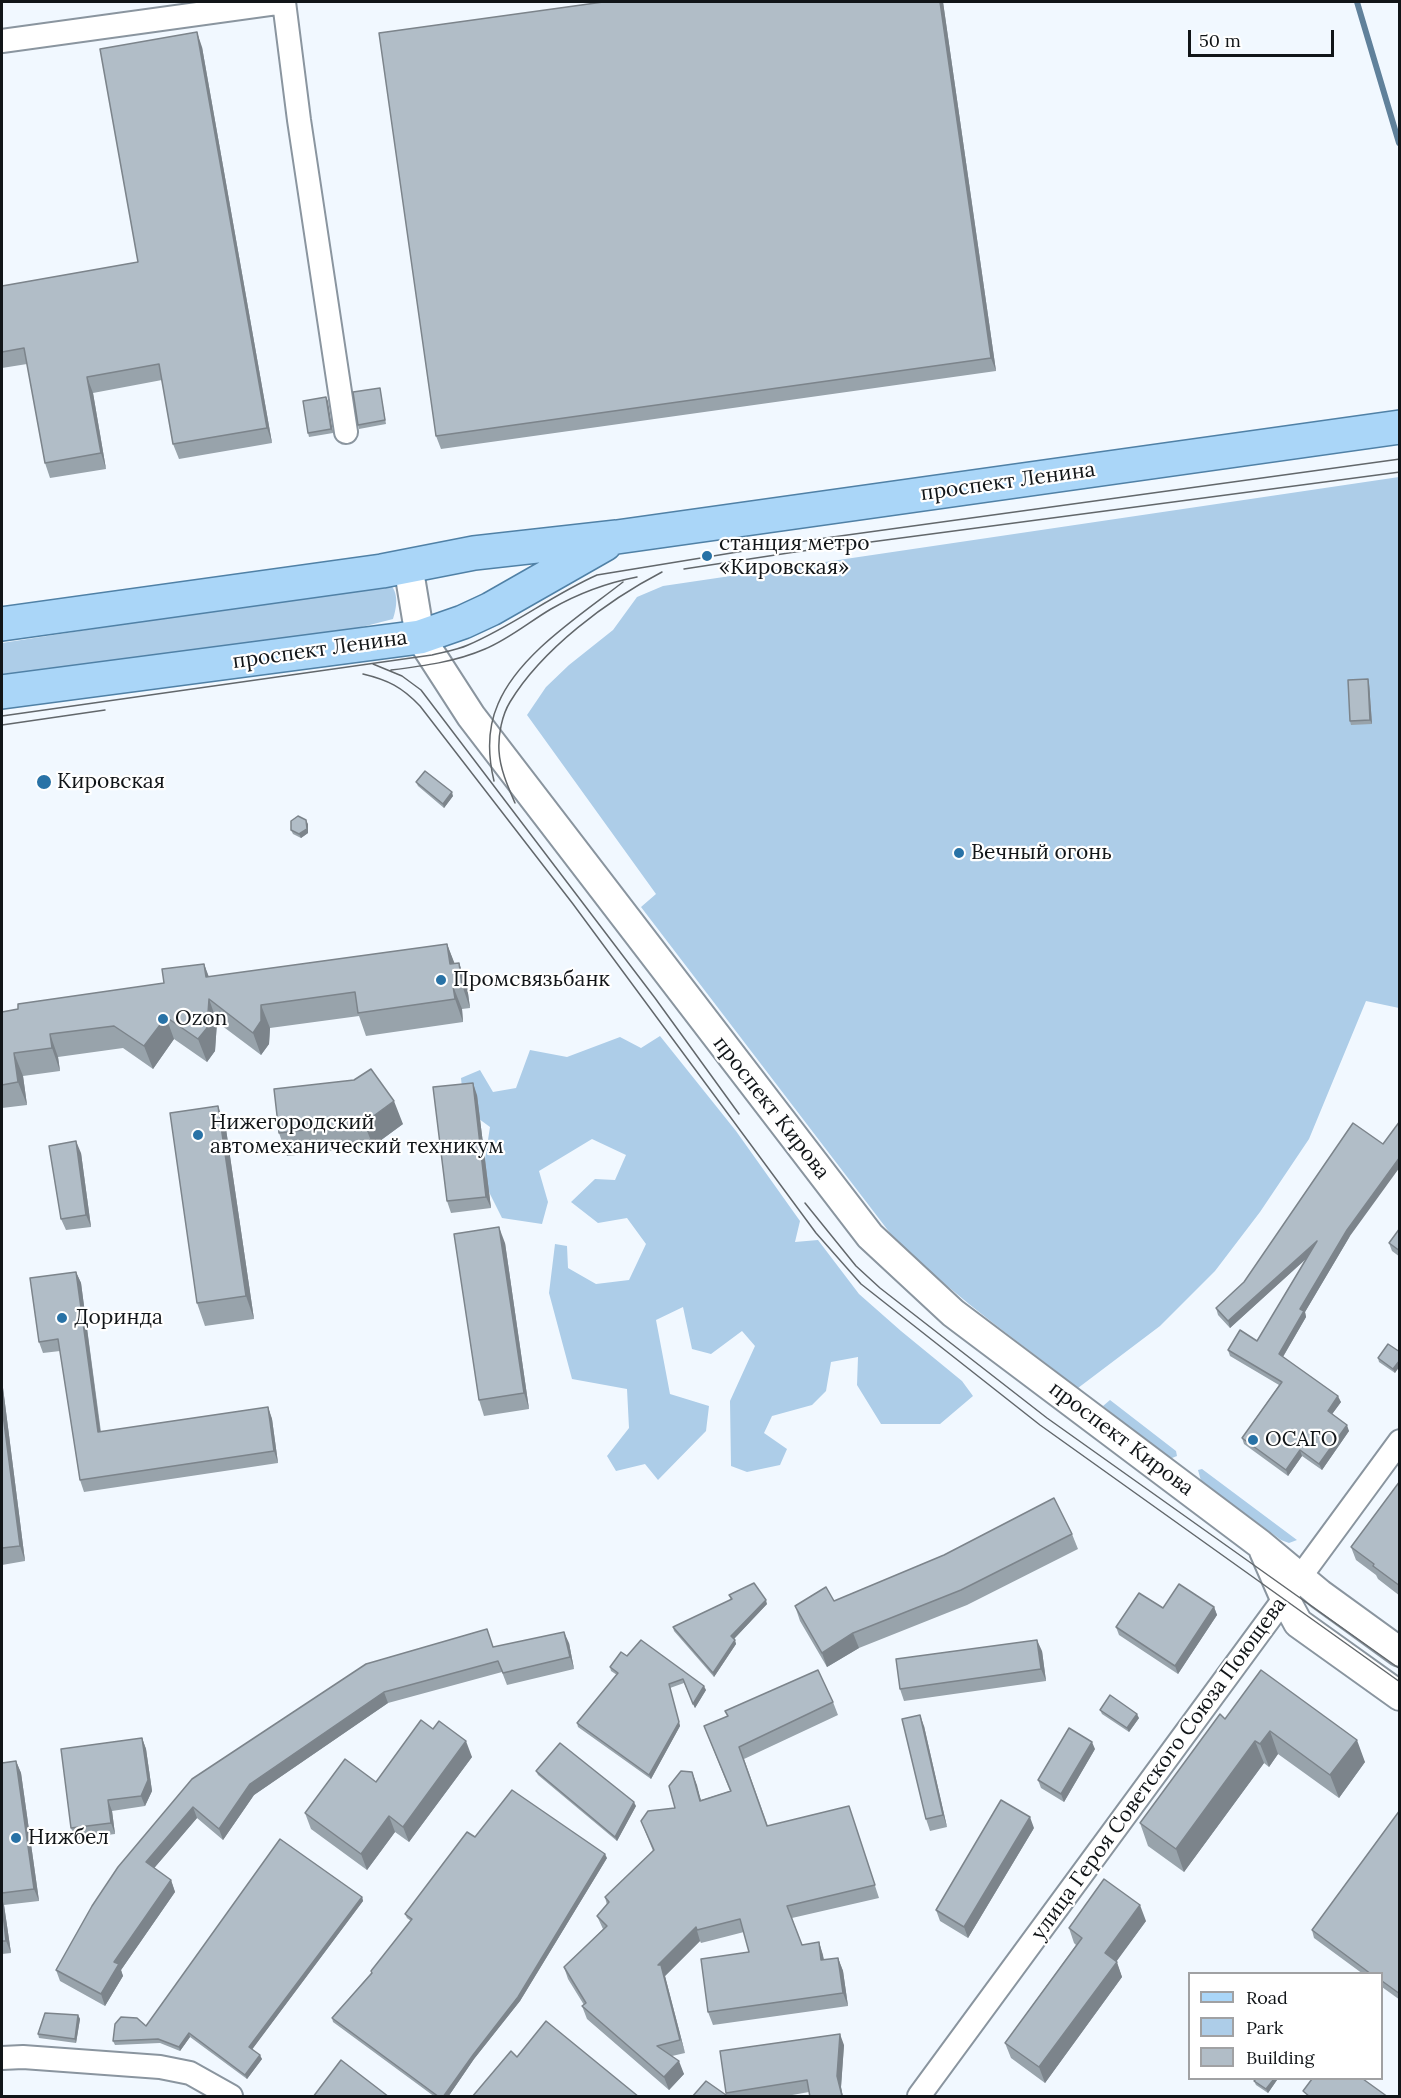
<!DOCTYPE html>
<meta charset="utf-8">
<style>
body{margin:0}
#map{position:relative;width:1401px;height:2098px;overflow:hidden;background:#f1f8ff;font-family:Lora,serif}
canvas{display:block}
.frame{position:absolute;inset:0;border:3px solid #111518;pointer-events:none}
.legend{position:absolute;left:1188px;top:1972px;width:195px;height:108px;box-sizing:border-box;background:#fff;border:2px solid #a0a1a3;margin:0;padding:8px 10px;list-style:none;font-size:18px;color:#111518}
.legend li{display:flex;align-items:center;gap:12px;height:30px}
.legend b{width:30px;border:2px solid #a0a1a3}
.scale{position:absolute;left:1188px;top:30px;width:146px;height:27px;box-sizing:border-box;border:3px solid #111518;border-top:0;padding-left:8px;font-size:18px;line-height:21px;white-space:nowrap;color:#111518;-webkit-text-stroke:4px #fff;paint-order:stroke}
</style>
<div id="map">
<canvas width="1401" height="2098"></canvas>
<div class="frame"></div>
<ul class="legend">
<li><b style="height:8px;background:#aad6f8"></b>Road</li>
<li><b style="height:16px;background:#adcde8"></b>Park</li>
<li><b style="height:16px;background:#b1bdc7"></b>Building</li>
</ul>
<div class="scale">50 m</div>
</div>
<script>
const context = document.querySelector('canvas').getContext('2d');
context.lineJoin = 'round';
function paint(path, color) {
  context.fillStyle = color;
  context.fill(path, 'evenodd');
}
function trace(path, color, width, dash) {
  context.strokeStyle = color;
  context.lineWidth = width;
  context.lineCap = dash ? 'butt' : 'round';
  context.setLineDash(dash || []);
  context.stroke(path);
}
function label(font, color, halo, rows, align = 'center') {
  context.font = font + ' Lora,serif';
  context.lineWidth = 4.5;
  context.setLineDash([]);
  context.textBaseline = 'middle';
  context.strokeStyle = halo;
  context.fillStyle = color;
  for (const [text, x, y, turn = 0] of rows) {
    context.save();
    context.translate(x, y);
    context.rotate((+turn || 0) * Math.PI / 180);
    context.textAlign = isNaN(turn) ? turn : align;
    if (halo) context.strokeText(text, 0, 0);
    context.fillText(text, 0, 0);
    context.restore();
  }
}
const green = new Path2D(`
 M1399 477V1008L1366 1001 1309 1139 1260 1212 1215 1271 1160 1326 1078 1388C1014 1338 946 1291 890 1233L641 907 656 894 527 715 546 687 569 665 613 630 637 597 663 586Z
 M389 583C399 592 397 607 393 619L350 630 2 678V643Z
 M660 1036 736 1131 800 1221 795 1242 818 1240 859 1294 901 1331 962 1381 973 1396 940 1424H881L857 1385 858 1357 831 1362 826 1391 812 1405 772 1416 764 1433 787 1449 780 1465 747 1472 731 1466 730 1401 755 1346 742 1331 711 1354 692 1349 683 1307 656 1320 670 1394 709 1406 706 1431 658 1480 645 1464 616 1471 607 1456 629 1428 627 1389 572 1379 549 1293 555 1244 567 1246 568 1268 596 1284 629 1280 646 1244 627 1218 598 1223 571 1202 595 1179 615 1180 626 1155 592 1139 539 1171 548 1202 542 1224 502 1218 482 1178 490 1127 464 1108 461 1078 480 1070 493 1092 516 1088 530 1050 567 1057 620 1037 641 1048Z
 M1110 1400 1176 1451 1177 1456 1172 1458 1167 1457 1103 1406Z
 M1202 1469 1297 1540 1289 1543 1281 1540 1201 1481 1198 1470Z`);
const stream = new Path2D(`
 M1357 2 1399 143`);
const minor = new Path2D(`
 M284 2 299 120 346 432
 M2 41 284 2
 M2 2058 23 2057 160 2067 190 2073 231 2096
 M919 2096 1400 1441`);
const tertiary = new Path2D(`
 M408 565 420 637 471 716 870 1236 953 1313 1260 1544 1320 1594 1400 1652
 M1264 1551 1285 1599 1298 1623 1400 1696`);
const primary = new Path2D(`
 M2 624 382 571 474 553 617 537 1400 427
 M2 692 420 637 463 622 491 609 605 544`);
const tram = new Path2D(`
 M684 569 795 552 1400 472
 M373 664 402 676 421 690 655 998 739 1114
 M391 670C423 666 455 662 485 649 509 639 529 622 551 609 579 593 606 583 637 577
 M363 674C388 680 402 687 420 706L573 904 816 1233 861 1284 1040 1425 1400 1682
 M2 716 432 655C444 652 457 650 468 645 513 626 552 595 597 575L811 540 1400 459
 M2 725 105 710
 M494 781C488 756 487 729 498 704 519 654 581 615 623 582
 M515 803C508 787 500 769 499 751 498 735 502 715 510 702 542 649 608 600 662 572
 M805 1203 856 1266 880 1288 1047 1418 1400 1669`);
const wall = new Path2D(`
 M943 2 996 371 441 449 436 436Z
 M202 47 272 443 179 459 173 444 162 380 93 393 106 469 50 478 45 463 27 364 2 368V286L138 262Z
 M380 388 386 424 359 429 358 425Z
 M326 397 333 433 309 437 308 433Z
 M1368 679 1369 683 1372 724 1351 725 1350 721Z
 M416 782 453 796 444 808 418 786Z
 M308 824V833L301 838 293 834 291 830Z
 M447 944 454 963H459L467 986 470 1008 462 1009 463 1022 366 1036 359 1016 270 1028 269 1044 261 1055 217 1022 215 1051 207 1062 174 1039 153 1069 123 1048 58 1057 60 1071 23 1076 27 1105 2 1108V1012L164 983 204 964 209 977Z
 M274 1089 403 1124 373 1146 287 1156 279 1133Z
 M477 1095 491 1208 451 1213 447 1201Z
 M226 1129 254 1319 205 1326 197 1303Z
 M81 1153 91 1227 66 1230 61 1219Z
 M1400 1228V1257L1392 1251 1389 1243Z
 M1350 1236 1305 1312 1306 1317 1283 1357 1341 1402 1332 1414 1349 1431 1322 1470 1302 1456 1288 1476 1244 1444 1242 1438 1279 1385 1230 1356 1228 1350 1257 1341 1306 1259 1230 1328 1218 1315 1216 1308 1244 1282Z
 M505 1243 529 1409 484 1416 479 1400Z
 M76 1272 81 1283 101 1432 268 1407 272 1419 278 1463 84 1492 80 1480 60 1351 43 1353 39 1342Z
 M1400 1352 1395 1373 1379 1362 1378 1358Z
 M2 1380 25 1561 2 1565Z
 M1400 1481V1596L1378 1579 1376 1575 1356 1560 1351 1547Z
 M1072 1534 1078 1549 967 1605 859 1648 827 1667 800 1621 795 1606 834 1601Z
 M729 1595 767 1604 734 1639 736 1644 714 1677 674 1631 673 1627 731 1600Z
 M1214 1607 1217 1615 1178 1674 1119 1635 1116 1627Z
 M569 1643 574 1669 507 1685 502 1672 388 1703 254 1795 223 1840 197 1818 154 1868 171 1880 175 1892 121 1970 123 1976 105 2006 60 1981 56 1970 118 1867 366 1664 494 1647Z
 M1042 1651 1046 1681 904 1701 900 1689Z
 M627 1656 706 1690 695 1708 684 1683 670 1688 680 1726 651 1779 578 1727 577 1723 617 1675 611 1671 610 1667Z
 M1261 1670 1365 1762 1339 1798 1278 1754 1269 1767 1264 1763 1184 1872 1148 1846 1140 1823 1225 1719Z
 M833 1702 838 1715 744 1759 768 1826 849 1806 879 1898 792 1918 802 1945 819 1942 824 1960 838 1958 843 1971 848 2006 713 2025 708 2012 749 1952 744 1932 701 1943 700 1941 665 1976 685 2053 672 2056 684 2074 669 2090 587 2019 582 2006 584 2005 568 1979 564 1967 603 1929 597 1916 607 1905 605 1897 653 1851 641 1821 675 1808 692 1772 701 1800 730 1791 704 1726 728 1717 725 1711Z
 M1100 1710 1139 1718 1129 1732 1102 1714Z
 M924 1726 947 1827 930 1831 926 1819Z
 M433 1729 472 1757 409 1842 395 1832 367 1870 311 1829 305 1813 376 1782Z
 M142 1738 146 1749 152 1791 145 1806 112 1811 115 1834 75 1839 71 1828Z
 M1095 1749 1064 1802 1041 1788 1038 1780Z
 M16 1761 21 1773 39 1901 4 1905 11 1953 2 1954V1763Z
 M536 1771 636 1806 617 1841 538 1775Z
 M1400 1810V2000L1382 1987V1974H1363L1314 1938 1312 1930Z
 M1034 1828 968 1938 940 1921 936 1910Z
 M475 1837 607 1858 520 2001 474 2059 448 2097H435L333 2022 332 2018 371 1973V1971L411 1921 407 1918 405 1914Z
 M362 1897 363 1901 252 2049 262 2059 247 2079 190 2037 180 2051 160 2043 115 2045 113 2041 146 2026Z
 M1146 1921 1116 1961 1122 1977 1045 2083 1011 2058 1005 2043 1076 1945 1074 1943 1069 1928Z
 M78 2015 80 2019 76 2043 39 2038 38 2034Z
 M844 2045 841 2087 843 2097H810L809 2092 781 2097H692L726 2095V2093Z
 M1277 2080 1268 2093 1256 2085 1254 2081Z`);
const shadedWall = new Path2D(`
 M940 2H943L996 371 991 358Z
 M197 32 202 47 272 443 267 428Z
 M87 377 93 393 106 469 101 453Z
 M326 397 328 401 333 433 331 429Z
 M1368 679 1369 683 1372 724 1370 720Z
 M452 792 453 796 444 808 443 804Z
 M306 820 308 824V833L301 838 299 834Z
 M447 944 456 967 459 987 450 964Z
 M459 963 467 986 470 1008 462 985Z
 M204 964 212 986 206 977Z
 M453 986 462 1009 463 1022 455 999Z
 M209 999 217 1022 215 1051 207 1062 198 1039Z
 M261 1005 270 1028 269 1044 261 1055 253 1033Z
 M166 1017 174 1039 153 1069 144 1046Z
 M50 1034 58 1057 60 1071 52 1048Z
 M14 1053 23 1076 27 1105 18 1082Z
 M473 1083 477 1095 491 1208 486 1197Z
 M394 1101 403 1124 373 1146 364 1123Z
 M218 1106 226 1129 254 1319 246 1296Z
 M76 1141 81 1153 91 1227 86 1215Z
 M1400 1157V1167L1350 1236 1305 1312 1306 1317 1281 1360 1279 1354 1300 1309 1347 1230Z
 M499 1227 505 1243 529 1409 524 1393Z
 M1317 1241 1319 1247 1230 1328 1228 1321Z
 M76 1272 81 1283 102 1444 98 1432Z
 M1400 1360V1366L1395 1373 1393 1369Z
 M2 1380 25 1561 20 1546 2 1407Z
 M1338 1396 1341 1402 1330 1417 1328 1411Z
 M268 1407 272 1419 278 1463 274 1451Z
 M1347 1425 1349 1431 1322 1470 1319 1464Z
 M1300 1450 1302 1456 1288 1476 1286 1470Z
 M766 1600 767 1604 733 1640 731 1636Z
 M1214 1607 1217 1615 1178 1674 1175 1666Z
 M564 1632 569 1643 574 1669 570 1657Z
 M853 1633 859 1648 827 1667 822 1653Z
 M735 1640 736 1644 714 1677 713 1673Z
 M1037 1640 1042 1651 1046 1681 1041 1669Z
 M704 1686 706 1690 695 1708 693 1704Z
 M670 1688 680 1726 651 1779 649 1775Z
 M384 1692 388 1703 254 1795 223 1840 219 1829 250 1784Z
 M1137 1714 1139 1718 1129 1732 1127 1728Z
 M920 1715 924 1726 947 1827 943 1815Z
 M1270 1731 1278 1754 1269 1767 1260 1744Z
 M142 1738 146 1749 152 1791 145 1806 141 1796Z
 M1357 1740 1365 1762 1339 1798 1330 1775Z
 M466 1741 472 1757 409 1842 403 1827Z
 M1255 1741 1264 1763 1184 1872 1176 1849Z
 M1092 1742 1095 1749 1064 1802 1061 1794Z
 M16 1761 21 1773 39 1901 34 1889Z
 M692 1772 697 1785 704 1813 700 1801Z
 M108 1800 112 1811 115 1834 111 1823Z
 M634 1802 636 1806 617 1841 615 1837Z
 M193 1807 197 1818 150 1873 146 1862Z
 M389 1816 395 1832 367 1870 361 1854Z
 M1030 1817 1034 1828 968 1938 964 1927Z
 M605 1854 607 1858 520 2001 474 2059 448 2097H443Z
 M171 1880 175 1892 121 1970 123 1976 105 2006 101 1994 114 1962Z
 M362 1897 363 1901 251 2051 249 2047Z
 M2 1898 4 1905 11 1953 6 1941 2 1905Z
 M1140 1905 1146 1921 1111 1969 1105 1953Z
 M696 1927 700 1941 665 1976 685 2053 658 1965Z
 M819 1942 823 1955 826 1973 821 1960Z
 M838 1958 843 1971 848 2006 843 1993Z
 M1117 1962 1122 1977 1045 2083 1039 2067Z
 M78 2015 80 2019 76 2043 75 2039Z
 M189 2033 190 2037 180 2051 179 2047Z
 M840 2034 844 2045 841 2087 843 2097H842L837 2076Z
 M260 2055 262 2059 247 2079 245 2075Z
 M679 2061 684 2074 669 2090 664 2077Z
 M1274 2079H1276L1277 2080 1268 2093 1266 2089Z`);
const building = new Path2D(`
 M603 2H940L991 358 436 436 379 33Z
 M197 32 267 428 173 444 159 364 87 377 101 453 45 463 24 348 2 352V286L138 262 100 49Z
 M380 388 385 420 358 425 353 392Z
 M326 397 331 429 308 433 303 401Z
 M1368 679 1370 720 1350 721 1348 680Z
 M425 771 452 792 443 804 416 782Z
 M298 816 306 820 307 829 299 834 291 830V821Z
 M447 944 450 964 459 963 462 985 453 986 455 999 358 1013 355 992 261 1005V1021L253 1033 209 999 207 1028 198 1039 166 1017 144 1046 114 1026 50 1034 52 1048 14 1053 18 1082 2 1085V1012L18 1009V1004L164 983 162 969 204 964 206 977Z
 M371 1069 394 1101 364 1123 279 1133 274 1089 354 1080Z
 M473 1083 486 1197 447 1201 433 1087Z
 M218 1106 246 1296 197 1303 170 1113Z
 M1400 1121V1157L1347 1230 1300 1309 1304 1311 1279 1354 1338 1396 1328 1411 1347 1425 1319 1464 1300 1450 1286 1470 1242 1438 1282 1382 1228 1350 1240 1330 1257 1341 1317 1241 1228 1321 1216 1308 1244 1282 1353 1123 1383 1144Z
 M76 1141 86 1215 61 1219 49 1146Z
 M499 1227 524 1393 479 1400 454 1234Z
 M1400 1228V1251L1389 1243Z
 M76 1272 98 1432 268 1407 274 1451 80 1480 58 1339 39 1342 30 1278Z
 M1388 1344 1400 1352V1360L1393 1369 1378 1358Z
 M2 1407 20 1546 2 1548Z
 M1400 1481V1586L1373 1566 1374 1564 1351 1547Z
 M1054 1498 1072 1534 961 1590 853 1633 822 1653 795 1606 826 1587 834 1601 944 1555Z
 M754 1583 766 1600 731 1636 735 1640 713 1673 673 1627 732 1599 729 1595Z
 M1179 1584 1214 1607 1175 1666 1116 1627 1139 1593 1163 1608Z
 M487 1629 493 1647 564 1632 570 1657 503 1673 498 1661 384 1692 250 1784 219 1829 193 1807 146 1862 171 1880 114 1962 119 1964 101 1994 56 1970 92 1906 118 1867 192 1779 366 1664Z
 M641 1640 704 1686 693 1704 683 1679 669 1684 679 1722 649 1775 577 1723 618 1673 610 1667 621 1652 627 1656Z
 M1037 1640 1041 1669 900 1689 896 1659Z
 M818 1670 833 1702 739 1747 767 1826 849 1806 875 1885 787 1906 802 1945 819 1942 821 1960 838 1958 843 1993 708 2012 701 1959 749 1952 740 1919 697 1930 696 1927 658 1965H661L680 2040 657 2046 679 2061 664 2077 582 2006 586 2003 564 1967 607 1926 597 1916 609 1902 605 1897 654 1850 641 1821 648 1811 675 1808 669 1786 681 1771 692 1772 700 1801 731 1791 704 1726 728 1716 725 1711Z
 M1261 1670 1357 1740 1330 1775 1270 1731 1260 1744 1255 1741 1176 1849 1140 1823 1220 1714 1225 1719Z
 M1110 1695 1137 1714 1127 1728 1100 1710Z
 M920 1715 943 1815 926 1819 902 1719Z
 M421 1720 433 1729 439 1721 466 1741 403 1827 389 1816 361 1854 305 1813 345 1759 376 1782Z
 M1069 1728 1092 1742 1061 1794 1038 1780Z
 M142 1738 148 1780 141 1796 108 1800 111 1823 71 1828 61 1749Z
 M560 1743 634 1802 615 1837 536 1771Z
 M16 1761 34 1889 2 1893V1763Z
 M512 1790 605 1854 518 1997 473 2055 443 2097H439L332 2018 372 1973 371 1971 412 1919 405 1914 467 1832 475 1837Z
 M1001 1800 1030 1817 964 1927 936 1910Z
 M1400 1810V1994L1382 1981V1974H1371L1312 1930Z
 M280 1839 362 1897 249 2047 260 2055 245 2075 189 2033 179 2047 158 2039 113 2041 115 2024 121 2017 137 2018 146 2026Z
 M1104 1879 1140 1905 1105 1953 1117 1962 1039 2067 1005 2043 1082 1938 1069 1928Z
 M2 1905 6 1941H2Z
 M45 2013 78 2015 75 2039 38 2034Z
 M546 2021 639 2097H472L511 2051 517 2057Z
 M840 2034 837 2076 842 2096 810 2097 807 2080 726 2093 720 2051Z
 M341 2060 389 2097H313Z
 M1256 2079H1274L1266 2089 1254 2081Z
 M1312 2079H1363L1388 2097H1310L1303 2091Z
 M706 2081 726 2095 725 2097H692Z`);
const markers = [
 [707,556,6,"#2872a6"],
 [44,782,8,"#2872a6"],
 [959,853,6,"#2872a6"],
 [441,980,6,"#2872a6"],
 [163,1019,6,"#2872a6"],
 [198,1135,6,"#2872a6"],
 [62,1318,6,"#2872a6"],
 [1253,1440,6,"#2872a6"],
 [16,1838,6,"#2872a6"]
];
const streetNames = [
 ["проспект Ленина",1008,482,-8],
 ["проспект Ленина",320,650,-8],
 ["проспект Кирова",771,1108,52],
 ["проспект Кирова",1121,1439,37],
 ["улица Героя Советского Союза Поющева",1159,1769,-54]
];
const poiNames = [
 ["станция метро",719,544],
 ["«Кировская»",719,568],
 ["Кировская",57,782],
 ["Вечный огонь",971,853],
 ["Промсвязьбанк",453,980],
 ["Ozon",175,1019],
 ["Нижегородский",210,1123],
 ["автомеханический техникум",210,1147],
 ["Доринда",74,1318],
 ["ОСАГО",1265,1440],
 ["Нижбел",28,1838]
];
paint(green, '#adcde8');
trace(stream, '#60819b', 6);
trace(minor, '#8a959f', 26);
trace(tertiary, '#8a959f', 32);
trace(primary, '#5081a6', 36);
trace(minor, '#fff', 22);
trace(tertiary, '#fff', 28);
trace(primary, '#aad6f8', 33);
trace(tram, '#62676b', 1.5);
paint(wall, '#98a3ab');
paint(shadedWall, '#7c848b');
paint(building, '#b1bdc7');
trace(building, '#7c848b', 1.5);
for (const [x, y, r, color] of markers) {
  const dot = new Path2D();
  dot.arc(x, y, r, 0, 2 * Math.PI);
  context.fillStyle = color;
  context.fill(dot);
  trace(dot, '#fff', 2);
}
label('21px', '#111518', '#fff', streetNames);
label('21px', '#111518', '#fff', poiNames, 'left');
</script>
